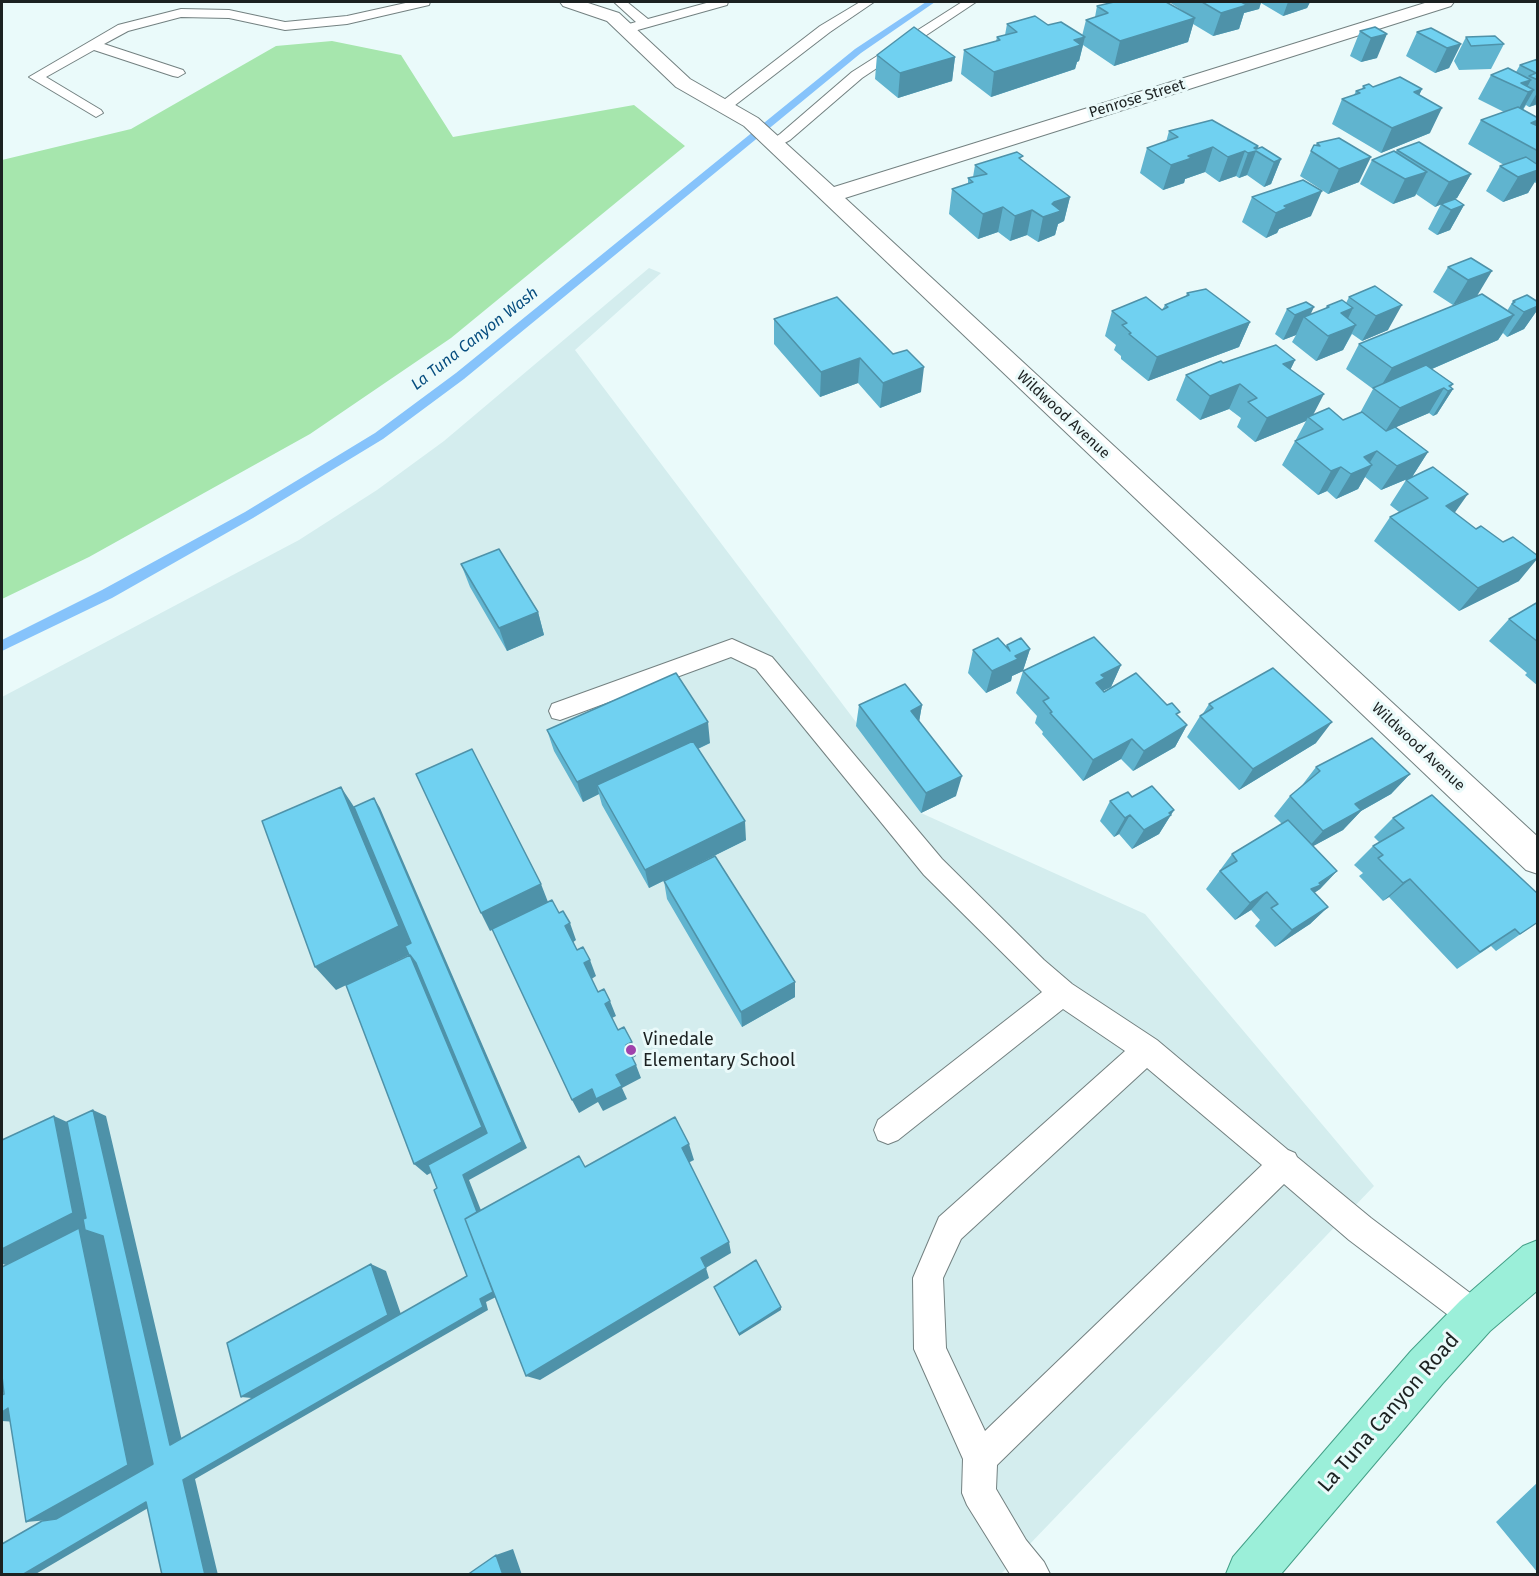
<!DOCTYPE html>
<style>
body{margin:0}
#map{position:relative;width:1539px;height:1576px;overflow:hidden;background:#eafafa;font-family:"Fira Sans",sans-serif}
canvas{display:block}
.frame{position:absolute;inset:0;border:3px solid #1c2121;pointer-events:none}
</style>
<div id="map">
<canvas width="1539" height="1576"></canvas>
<div class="frame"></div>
</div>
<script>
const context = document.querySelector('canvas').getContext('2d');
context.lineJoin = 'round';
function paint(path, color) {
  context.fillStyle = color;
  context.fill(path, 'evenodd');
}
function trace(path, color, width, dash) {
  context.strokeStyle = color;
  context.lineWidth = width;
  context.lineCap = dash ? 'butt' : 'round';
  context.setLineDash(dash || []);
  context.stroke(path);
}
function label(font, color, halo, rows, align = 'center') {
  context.font = font + ' "Fira Sans",sans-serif';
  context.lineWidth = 6;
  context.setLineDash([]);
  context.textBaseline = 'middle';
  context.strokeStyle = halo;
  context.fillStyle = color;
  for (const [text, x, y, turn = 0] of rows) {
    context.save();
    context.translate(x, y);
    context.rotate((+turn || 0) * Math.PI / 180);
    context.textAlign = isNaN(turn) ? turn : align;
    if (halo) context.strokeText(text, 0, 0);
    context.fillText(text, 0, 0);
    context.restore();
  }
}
const built = new Path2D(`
 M649 268 661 273 575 350 859 726 921 813 1145 914 1374 1186 1001 1574H2V697L299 540 377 490 444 441Z`);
const green = new Path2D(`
 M332 41 401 55 453 137 634 105 685 146 451 338 310 434 89 557 2 599V160L131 129 276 46Z`);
const stream = new Path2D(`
 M926 2H935L861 53 464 379 383 439 253 518 112 598 2 651V640L102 590 245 512 375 433 456 373 855 49Z`);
const service = new Path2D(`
 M410 2H430L429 5 347 24 285 30 229 18 181 17 128 31 104 44 183 70 185 73 178 77 173 76 94 50 46 77 101 110 103 113 96 117 29 77 118 25 181 9 229 10 285 22 347 16Z
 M614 2H627L648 19 710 2H728L727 5 627 33 622 32 620 29 622 26 636 22Z
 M860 2H874L830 32 730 109H720L718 106 720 103 820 26Z
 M962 2H976L862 78 790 140 779 146H769L767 143 780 134 852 72Z
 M732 639 772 657 942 859 1044 960 1072 984 1157 1040 1288 1150 1295 1153 1297 1157 1371 1218 1486 1305 1491 1316 1486 1327 1475 1332 1464 1327 1349 1240 1284 1184 997 1465 996 1489 1026 1540 1044 1562 1050 1574H1010L967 1505 962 1493 963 1459 914 1349 913 1278 939 1217 1125 1051 1063 1009 898 1140 888 1144 878 1140 874 1130 878 1120 1042 992 924 875 756 669 731 657 560 720 552 718 549 711 552 704ZM1147 1068 1262 1165 985 1431 946 1348 943 1278 961 1239Z`);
const minor = new Path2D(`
 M560 2H585L619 13 690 79 758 118 834 187 1428 2H1454L1451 6 845 198 1538 837V874L1526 870 744 126 676 87 607 21 563 6Z`);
const primary = new Path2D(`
 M1538 1240V1290L1490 1331 1443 1383 1281 1574H1226L1233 1557 1411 1351 1460 1301 1523 1246Z`);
const wall = new Path2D(`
 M1169 2H1310L1307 8 1283 16 1261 3 1259 9 1244 13 1239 29 1213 36 1193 24 1188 42 1114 66 1083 45 1079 61 1077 62 1075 69 991 97 961 74 964 50 996 41 997 37 1005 35 1007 24 1048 25 1082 36 1086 20 1095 17 1097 6 1191 16Z
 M1375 27 1377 58 1361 62 1350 56 1360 31Z
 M1417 32 1461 44 1449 68 1435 73 1406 56Z
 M1466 37 1504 44 1491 69 1459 70 1454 61Z
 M877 55 955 57 952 81 898 98 875 79Z
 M1538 59V106L1535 105 1529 107 1526 105 1523 110 1538 126V184L1534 182 1528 193 1503 202 1486 191 1500 166 1504 165 1468 144 1481 120 1504 112 1478 99 1491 75 1516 72 1520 65Z
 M1363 86 1422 89 1419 95 1430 133 1381 153 1332 124 1342 99 1354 95 1356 91 1362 89Z
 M1169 131 1258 146V148L1281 159 1271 184 1264 187 1247 175 1239 178 1236 176 1219 182 1205 172 1185 179 1184 183 1163 190 1140 173 1147 148 1166 142Z
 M1317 143 1359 182 1328 194 1300 176 1311 151Z
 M1397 150 1471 174 1457 198 1455 199 1464 205 1450 230 1437 235 1428 229 1441 204 1435 207 1416 194 1415 196 1393 204 1360 184 1372 160 1395 153Z
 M1022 160 1070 197 1064 221 1058 224 1055 235 1038 242 1027 235 1010 241 998 232 978 239 949 214 952 189 968 184V178L973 177 975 165Z
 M1252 197 1311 216 1279 229 1277 233 1266 238 1242 222Z
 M1471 258 1477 296 1453 305 1433 292 1448 267Z
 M1375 286 1388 330 1362 341 1352 334 1343 350 1316 361 1292 342 1296 335 1283 340 1275 334 1287 309 1310 315 1325 309 1327 306 1346 303 1349 297Z
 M1187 293 1250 322 1239 347 1148 381 1121 359V356L1114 350 1116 345 1105 336 1112 311 1162 310 1165 305 1186 296Z
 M837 297 921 392 880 408 858 383 820 397 774 344V319Z
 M1513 301 1538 302V309L1524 329 1507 337 1503 333 1498 340 1432 369 1453 384 1451 387 1453 389 1437 414 1433 416 1429 413 1396 427 1428 452 1412 477 1381 490 1365 477 1358 489 1336 499 1327 491 1318 495 1282 465 1306 421 1255 442 1237 427 1241 418 1229 409 1200 420 1176 400 1186 375 1223 363 1295 360 1290 370 1313 415 1343 420 1360 413 1373 389 1346 369 1359 344 1507 311Z
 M1406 480 1455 513 1519 581 1459 611 1374 541 1390 517 1399 512 1390 505Z
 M461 564 538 612 544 635 507 651 470 587Z
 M1538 602V686L1525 675 1527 673 1489 641 1509 619Z
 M1007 645 1030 649 1023 670 1121 665 1111 687 1103 691 1104 692 1178 716 1187 725 1175 747 1133 771 1121 759 1083 781 1042 734 1043 732 1035 723 1037 716 1016 693 1023 671 1012 676 1011 681 986 693 968 673 973 650 1006 646Z
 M1209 704 1316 743 1239 790 1187 737 1200 716 1202 715Z
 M859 705H922L919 722 956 796 921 813 856 726Z
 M547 730 710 743 698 749 746 840 649 888 602 805 599 794 583 802 554 751Z
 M1316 767 1410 774 1391 794 1361 811 1343 830 1313 846 1337 871 1320 889 1314 893 1328 907 1310 924 1275 947 1255 926 1260 920 1251 910 1235 920 1206 889 1232 854 1282 824 1274 816 1290 796 1300 788Z
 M1132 797 1174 810 1159 834 1132 849 1119 834 1114 837 1100 821 1110 801Z
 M1393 818 1538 922 1496 951 1491 946 1457 969 1389 897 1383 901 1359 876 1363 873 1354 865 1373 846 1379 842 1374 837Z
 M664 881 795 982V997L742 1027 667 899Z
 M1538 1482V1573L1496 1522Z`);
const shadedWall = new Path2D(`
 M1229 2H1261L1259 9 1244 13 1239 29 1213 36 1221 13Z
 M1288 2H1310L1307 8 1283 16Z
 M1195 18 1188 42 1114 66 1120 41Z
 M1387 34 1377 58 1361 62 1371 38Z
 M1085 37 1079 61 1077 62 1075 69 991 97 994 72 1074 40Z
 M1461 44 1449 68 1435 73 1447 48Z
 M955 57 952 81 898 98 900 73Z
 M1531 80 1525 91 1521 83Z
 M1422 89 1410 114 1414 92Z
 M1534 90 1520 114 1514 117 1528 92Z
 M1538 91V101L1535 105 1529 107Z
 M1442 108 1430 133 1381 153 1392 128Z
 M1538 120V124L1526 144 1531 123Z
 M1258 146 1247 175 1239 178 1248 153 1254 148Z
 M1213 147 1205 172 1185 179 1184 183 1163 190 1171 165 1188 156Z
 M1245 151 1236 176 1219 182 1228 157Z
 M1371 157 1359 182 1328 194 1339 169Z
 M1281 159 1271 184 1264 187 1274 162Z
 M1538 170V177L1528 193 1503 202 1518 177Z
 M1427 172 1415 196 1393 204 1405 179Z
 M1471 174 1457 198 1435 207 1449 182Z
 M1322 191 1311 216 1279 229 1277 233 1266 238 1276 213 1284 206Z
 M1070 197 1064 221 1058 224 1055 235 1038 242 1043 217 1054 202Z
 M1464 205 1450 230 1437 235 1451 210Z
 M1003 207 998 232 978 239 983 214Z
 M1032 210 1027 235 1010 241 1015 216Z
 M1492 271 1477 296 1453 305 1468 280Z
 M1402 305 1388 330 1362 341 1376 316Z
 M1538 306V309L1524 329 1507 337 1524 312Z
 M1314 307 1308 320 1304 317 1296 335 1283 340 1295 315Z
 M1353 308 1342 331 1356 325 1343 350 1316 361 1341 313Z
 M1514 315 1498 340 1379 392 1378 391 1392 368Z
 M1250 322 1239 347 1148 381 1157 357Z
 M860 358 858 383 820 397 821 372Z
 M1295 360 1283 385V364Z
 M924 367 921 392 880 408 883 383Z
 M1240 384 1229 409 1200 420 1210 396Z
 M1444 388 1429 413 1385 432 1400 408Z
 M1453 389 1437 414 1433 416 1448 391Z
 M1324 394 1311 419 1308 417 1306 421 1255 442 1267 418Z
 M1377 451 1367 467 1372 465 1358 489 1336 499 1351 474 1364 457Z
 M1428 452 1412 477 1381 490 1397 466Z
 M1341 467 1327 491 1318 495 1331 471Z
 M1468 494 1451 518 1446 506Z
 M1538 558 1519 581 1459 611 1478 588Z
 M538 612 544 635 507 651 499 628Z
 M1030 649 1023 671 1012 676 1011 681 986 693 992 671 1015 656Z
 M1121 665 1111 687 1098 693 1096 683 1101 675Z
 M922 705 918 727 911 711Z
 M708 722 710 743 602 793 597 785 599 794 583 802 577 782Z
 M1332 722 1316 743 1239 790 1253 769Z
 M1187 725 1175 747 1133 771 1144 751Z
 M1132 739 1121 759 1083 781 1093 760Z
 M1410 774 1391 794 1361 811 1343 830 1306 850 1323 831 1355 804Z
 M962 776 956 796 921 813 926 793Z
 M341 787 360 816 417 951 336 990 315 967Z
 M374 798 380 808 527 1148 469 1180 488 1228 506 1292 486 1302 488 1310 195 1479 218 1575H205L183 1480 480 1299 463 1175 522 1142Z
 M1174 810 1159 834 1132 849 1144 830Z
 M1130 815 1119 834 1114 837 1125 818Z
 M745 821 746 840 649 888 645 870Z
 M1337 871 1320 889 1311 895V889Z
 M1410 879 1389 897 1383 901 1403 883Z
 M541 884 548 902 490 931 481 913Z
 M1267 892 1251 910 1235 920 1250 903Z
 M1328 907 1310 924 1275 947 1292 930Z
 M570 923 576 940 572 943 565 926Z
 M410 955 422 971 492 1139 427 1175 414 1164Z
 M590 960 596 976 590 980 584 963Z
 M795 982V997L742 1027 741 1012Z
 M610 1001 616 1016 610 1019 605 1004Z
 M632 1042 636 1056 631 1059 626 1045Z
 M636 1065 641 1078 622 1088 627 1099 603 1111 598 1102 579 1113 572 1100 616 1075Z
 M93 1110 106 1116 183 1445H170Z
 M54 1116 80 1128 116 1240 167 1464 72 1518 26 1522 11 1266 2 1264V1249Z
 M689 1144 694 1160 686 1164 682 1148Z
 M729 1242 731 1253 704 1269 701 1258Z
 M371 1264 386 1271 403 1320 262 1399 241 1397Z
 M706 1268 709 1278 540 1380 526 1376Z
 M781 1307V1310L739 1336V1334Z
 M8 1408 32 1423 2 1421V1412Z
 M160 1501 34 1575H22L146 1502Z
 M513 1549 522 1575H503L496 1555Z`);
const building = new Path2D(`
 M1114 2H1166L1195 18 1120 41 1086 20 1108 13 1097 6Z
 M1202 2H1241L1247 5 1221 13Z
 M1035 16 1048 25 1061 22 1085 37 1074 40 1081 45 994 72 964 50 1000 40 997 37 1017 32 1007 24Z
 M914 27 955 57 900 73 877 55Z
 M1375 27 1387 34 1371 38 1360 31Z
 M1431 28 1461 44 1447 48 1417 32Z
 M1495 36 1504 44 1471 46 1466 37Z
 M1538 59V80L1529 76 1536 73 1520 65Z
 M1508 68 1531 80 1521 83 1534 90 1528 92 1491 75Z
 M1400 77 1422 89 1414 92 1442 108 1392 128 1342 99 1360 93 1356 91 1365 88 1363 86 1369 84 1373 87Z
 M1518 107 1538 118V120L1531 123 1538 126V151L1481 120Z
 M1212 120 1258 146 1254 148 1256 149 1262 147 1281 159 1274 162 1256 151 1248 153 1245 151 1228 157 1213 147 1188 156 1192 158 1171 165 1147 148 1178 137 1169 131Z
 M1339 138 1371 157 1339 169 1311 151 1314 145 1320 146 1317 143Z
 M1419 142 1471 174 1449 182 1397 150Z
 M1394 151 1427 172 1405 179 1372 160Z
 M1017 152 1023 156 1019 158 1070 197 1054 202 1052 204 1061 211 1043 217 1032 210 1015 216 1003 207 983 214 952 189 973 182 968 178 987 174 975 165Z
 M1526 157 1538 165V170L1518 177 1500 166Z
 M1303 180 1322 191 1284 206 1287 208 1276 213 1252 197Z
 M1455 199 1464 205 1451 210 1441 204Z
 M1471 258 1492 271 1468 280 1448 267Z
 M1375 286 1402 305 1376 316 1349 297Z
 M1206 289 1250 322 1157 357 1129 334 1131 333 1122 325 1127 323 1112 311 1146 297 1162 310 1168 307 1165 305 1189 295 1187 293Z
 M1482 294 1514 315 1392 368 1359 344Z
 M1527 295 1538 302V306L1524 312 1512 304 1515 302 1513 301Z
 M837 297 893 354 907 350 924 367 883 383 860 358 821 372 774 319Z
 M1342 300 1353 308 1341 313 1356 325 1328 336 1304 317 1329 307 1327 306Z
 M1306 302 1314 307 1295 315 1287 309Z
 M1276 345 1295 360 1283 364 1324 394 1267 418 1248 402 1257 398 1240 384 1210 396 1186 375 1221 361 1223 363Z
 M1426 365 1453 384 1449 386 1453 389 1448 391 1444 388 1400 408 1373 388Z
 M1329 408 1343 420 1362 412 1386 431 1395 427 1428 452 1397 466 1377 451 1364 457 1372 465 1351 474 1341 467 1331 471 1295 441 1323 429 1308 417Z
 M1433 467 1468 494 1446 506 1476 529 1481 526 1503 542 1513 537 1538 556V558L1478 588 1390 517 1428 498 1406 480Z
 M499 549 538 612 499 628 461 564Z
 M1538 602V642L1509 619Z
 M1094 637 1121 665 1101 675 1105 678 1096 683 1104 692 1136 673 1167 705 1172 703 1180 712 1176 714 1187 725 1144 751 1132 739 1093 760 1050 713 1052 712 1043 701 1049 698 1023 671Z
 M998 638 1010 651 1007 645 1021 638 1030 649 1015 656 1018 659 992 671 973 650Z
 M1273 668 1332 722 1253 769 1200 716 1213 708 1209 704Z
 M676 673 708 722 577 782 547 730Z
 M905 684 922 705 911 711 962 776 926 793 859 705Z
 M1372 738 1410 774 1355 804 1361 810 1323 831 1290 796 1320 771 1316 767Z
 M693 741 745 821 645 870 597 785Z
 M472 749 541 884 481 913 416 774Z
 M1152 786 1174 810 1169 813 1171 815 1144 830 1130 815 1125 818 1110 801 1128 792 1132 797Z
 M341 787 399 926 315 967 262 821Z
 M1432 795 1538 894V922L1520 934 1515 929 1480 952 1410 879 1403 883 1378 858 1383 855 1373 846 1404 828 1393 818Z
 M374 798 522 1142 463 1175 477 1212 465 1219 493 1292 480 1299 483 1307 183 1480 205 1575H162L146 1502 22 1575H2V1544L42 1521 56 1519 153 1464 103 1236 85 1230 83 1219 86 1218 67 1122 93 1110 170 1445 467 1276 434 1190 437 1188 428 1165 487 1133 416 963 410 955H409L405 946 411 943 354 807Z
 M1288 820 1337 871 1319 883 1321 885 1311 889 1328 907 1292 930 1271 908 1278 904 1267 892 1250 903 1220 871 1237 861 1232 854Z
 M715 856 795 982 741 1012 664 881Z
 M552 900 559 913 563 911 570 923 565 926 577 950 583 947 590 960 584 963 598 992 604 989 610 1001 605 1004 618 1030 624 1027 632 1042 626 1045 636 1065 616 1075 622 1086 596 1099 592 1089 572 1100 492 929Z
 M410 955 482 1127 414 1164 346 985Z
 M54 1116 73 1213 2 1249V1140Z
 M675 1117 689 1144 682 1148 729 1242 701 1258 706 1268 526 1376 465 1219 579 1156 585 1167Z
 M79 1228 128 1465 26 1522 8 1408 2 1412V1395L4 1394 2 1376V1267Z
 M756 1260 781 1307 739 1334 714 1287Z
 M371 1264 388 1315 241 1397 227 1343Z
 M496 1555 503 1575H467Z`);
const markers = [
 [631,1050,6,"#a042ac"]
];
const farStreetnames = [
 ["Penrose Street",1137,99,-17],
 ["Wildwood Avenue",1063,415,43],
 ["Wildwood Avenue",1418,747,43]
];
const farWaternames = [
 ["La Tuna Canyon Wash",475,339,-38]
];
const poiNames = [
 ["Vinedale",643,1040],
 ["Elementary School",643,1061]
];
const nearStreetnames = [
 ["La Tuna Canyon Road",1389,1413,-49]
];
paint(built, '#d4edee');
paint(green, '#a6e6ad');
paint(stream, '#86c3fb');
trace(service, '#738181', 2);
trace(minor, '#738181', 2);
trace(primary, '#44a088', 2);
paint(service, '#fff');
paint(minor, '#fff');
paint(primary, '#9befd9');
paint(wall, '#60b4cf');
paint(shadedWall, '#4e92a9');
paint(building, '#70d1f1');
trace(building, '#4e92a9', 1.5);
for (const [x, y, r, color] of markers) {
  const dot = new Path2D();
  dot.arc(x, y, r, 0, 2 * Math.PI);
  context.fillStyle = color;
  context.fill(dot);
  trace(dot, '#eafafa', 2);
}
label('15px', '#1c2121', '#eafafa', farStreetnames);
label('italic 16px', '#064d7f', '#eafafa', farWaternames);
label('18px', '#1c2121', '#eafafa', poiNames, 'left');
label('21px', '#1c2121', '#eafafa', nearStreetnames);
</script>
